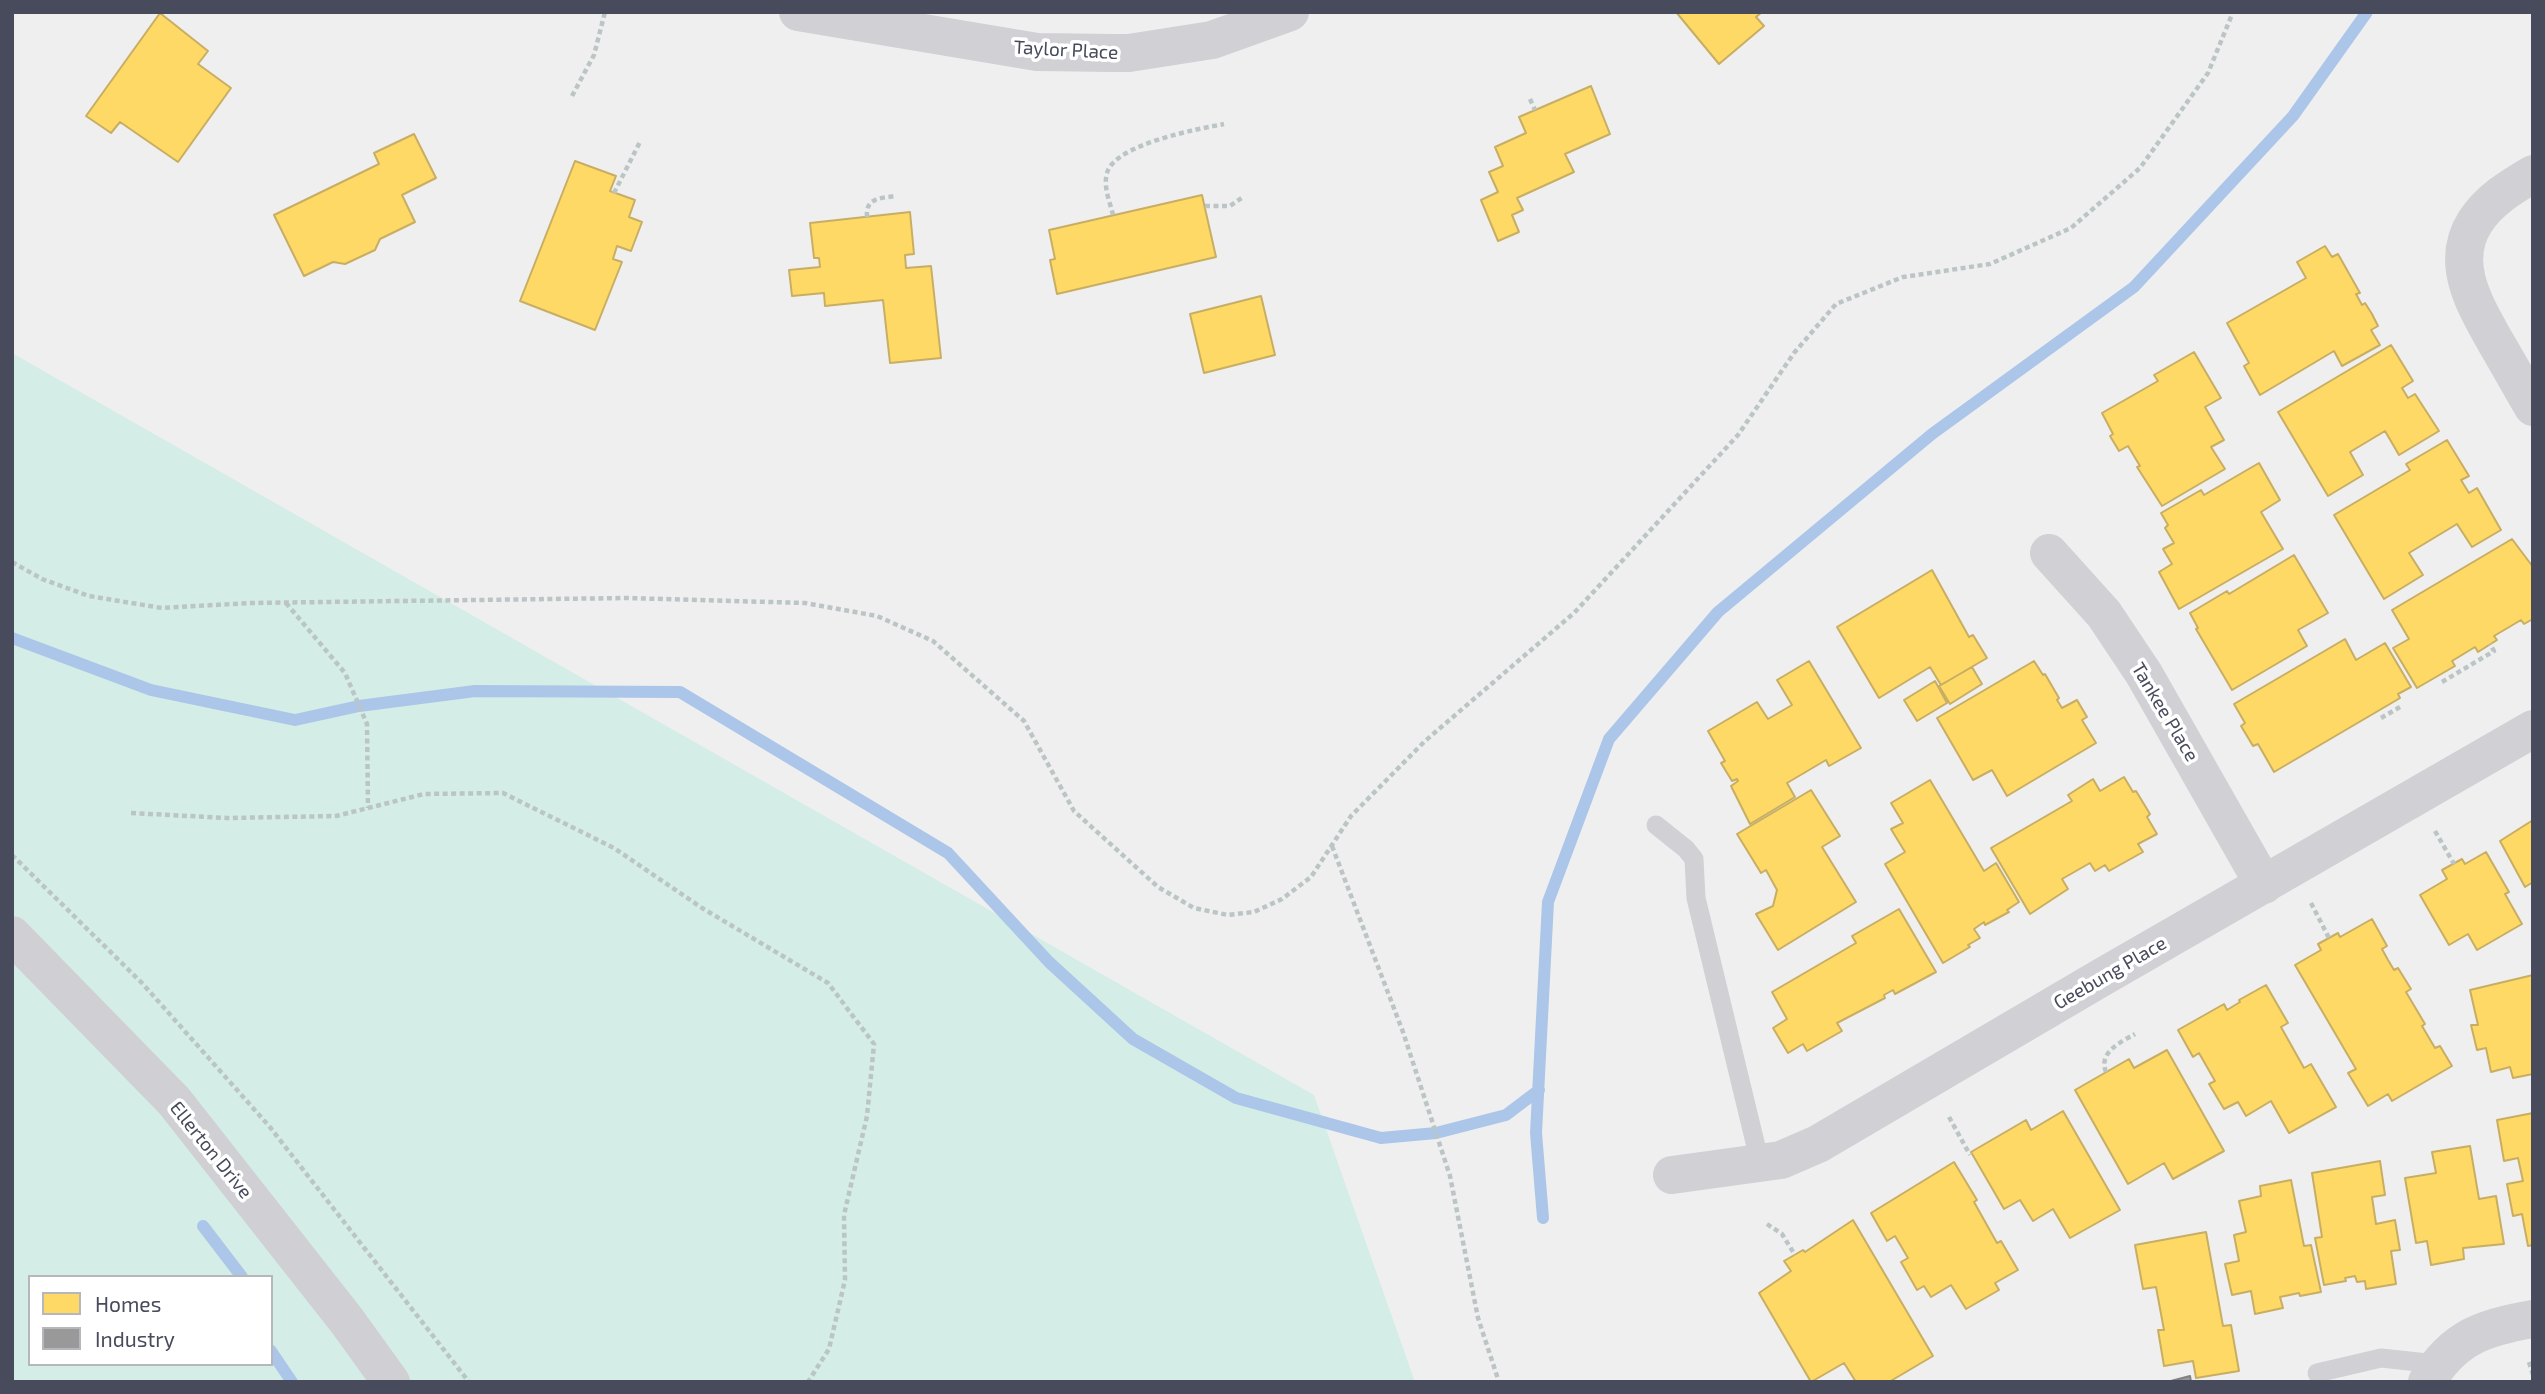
<!DOCTYPE html>
<style>
body{margin:0}
#map{position:relative;width:2545px;height:1394px;overflow:hidden;background:#f0efef;font-family:"Exo 2",sans-serif}
canvas{display:block}
.frame{position:absolute;inset:0;border:14px solid #474b5b;pointer-events:none}
.legend{position:absolute;left:28px;top:1275px;width:245px;height:91px;box-sizing:border-box;background:#fff;border:2px solid #b5b7bd;margin:0;padding:9px 12px;list-style:none;font-size:21px;color:#474b5b}
.legend li{display:flex;align-items:center;gap:14px;height:35px}
.legend b{width:35px;border:2px solid #b5b7bd}
</style>
<div id="map">
<canvas width="2545" height="1394"></canvas>
<div class="frame"></div>
<ul class="legend">
<li><b style="height:19px;background:#ffd966"></b>Homes</li>
<li><b style="height:19px;background:#999"></b>Industry</li>
</ul>
</div>
<script>
const context = document.querySelector('canvas').getContext('2d');
context.lineJoin = 'round';
function paint(path, color) {
  context.fillStyle = color;
  context.fill(path, 'evenodd');
}
function trace(path, color, width, dash) {
  context.strokeStyle = color;
  context.lineWidth = width;
  context.lineCap = dash ? 'butt' : 'round';
  context.setLineDash(dash || []);
  context.stroke(path);
}
function label(font, color, halo, rows, align = 'center') {
  context.font = font + ' "Exo 2",sans-serif';
  context.lineWidth = 7;
  context.setLineDash([]);
  context.textBaseline = 'middle';
  context.strokeStyle = halo;
  context.fillStyle = color;
  for (const [text, x, y, turn = 0] of rows) {
    context.save();
    context.translate(x, y);
    context.rotate((+turn || 0) * Math.PI / 180);
    context.textAlign = isNaN(turn) ? turn : align;
    if (halo) context.strokeText(text, 0, 0);
    context.fillText(text, 0, 0);
    context.restore();
  }
}
const green = new Path2D(`
 M12 353 1314 1095 1415 1382H12ZM30 1277H271V1364H30Z`);
const homes = new Path2D(`
 M1676 12H1762L1756 17 1764 26 1719 64Z
 M160 13 208 51 198 64 231 88 178 162 120 122 111 133 86 116Z
 M1591 86 1610 134 1565 154 1574 172 1517 198 1523 210 1512 215 1519 232 1498 241 1481 200 1498 192 1489 172 1503 166 1495 147 1526 133 1519 117Z
 M414 134 436 178 402 195 415 222 380 239 375 250 345 264 333 262 304 276 274 215 379 164 374 153Z
 M575 161 616 176 610 191 635 200 629 217 642 222 631 251 617 246 613 259 622 262 595 330 520 301Z
 M1202 195 1216 257 1057 294 1050 260 1055 259 1049 230Z
 M910 212 914 254 905 255 906 268 931 266 941 358 890 363 883 300 825 306 824 293 792 296 789 270 820 267 819 258H814L810 223Z
 M2325 246 2332 257 2338 254 2360 293 2356 294 2362 305 2365 303 2372 314 2378 326 2371 330 2380 345 2342 366 2334 351 2260 395 2244 366 2249 363 2227 323 2306 278 2297 262Z
 M1261 296 1275 355 1204 373 1190 314Z
 M2391 345 2413 381 2402 388 2408 398 2415 394 2439 431 2399 455 2385 431 2350 452 2363 475 2328 496 2278 412Z
 M2194 352 2221 398 2205 407 2224 440 2211 447 2225 469 2162 506 2137 467 2140 466 2128 446 2119 451 2110 436 2113 434 2102 413 2158 381 2154 375Z
 M2447 440 2469 476 2461 480 2469 493 2477 488 2501 530 2472 547 2457 524 2409 553 2423 575 2384 599 2334 515 2410 470 2406 464Z
 M2259 463 2280 500 2261 512 2283 549 2179 609 2159 572 2172 564 2163 549 2174 543 2165 528 2168 525 2161 513 2201 490 2204 495Z
 M2512 539 2533 567V619L2524 624 2521 620 2494 636 2497 640 2478 652 2475 647 2452 661 2455 666 2417 688 2393 648 2409 639 2392 610Z
 M2294 555 2328 613 2298 630 2307 646 2232 690 2196 629 2198 628 2190 613 2227 591 2229 594Z
 M1932 570 1969 637 1973 635 1987 658 1941 685 1930 667 1879 698 1837 627Z
 M2345 639 2356 660 2385 643 2411 687 2398 694 2400 698 2395 701 2274 772 2258 744 2253 746 2241 726 2245 723 2234 704Z
 M1809 661 1861 748 1829 766 1826 760 1787 783 1795 797 1750 824 1731 786 1738 781 1737 779 1732 781 1721 763 1725 761 1708 731 1757 702 1768 719 1792 705 1777 680Z
 M2034 661 2043 675 2045 674 2059 698 2057 700 2062 708 2077 700 2087 717 2082 720 2096 743 2007 796 1992 770 1973 780 1937 718Z
 M1972 667 1982 684 1950 704 1939 686Z
 M1935 681 1947 703 1917 721 1904 700Z
 M2124 777 2133 792 2136 791 2150 814 2147 817 2157 834 2138 844 2143 852 2109 871 2105 865 2095 871 2090 863 2062 879 2068 889 2030 914 1991 848 2072 801 2068 795 2093 779 2100 791Z
 M1930 780 1984 871 1996 863 2019 902 2007 910 2009 912 1985 925 1984 922 1974 929 1980 938 1968 945 1970 947 1943 963 1885 864 1905 852 1891 829 1903 823 1891 803Z
 M1811 790 1840 836 1822 847 1856 902 1778 950 1756 914 1773 906 1777 890 1766 870 1761 873 1737 834Z
 M2533 820V882L2525 887 2500 841Z
 M2486 852 2509 892 2505 894 2522 924 2477 950 2468 934 2449 945 2420 895 2447 879 2442 870 2462 859 2465 864Z
 M1899 909 1936 972 1895 994 1893 990 1884 995 1885 998 1837 1023 1842 1031 1807 1051 1803 1044 1788 1053 1773 1028 1787 1019 1772 992 1856 943 1852 936Z
 M2372 919 2387 946 2382 949 2388 960 2394 970 2398 968 2411 989 2406 992 2425 1024 2422 1026 2435 1048 2440 1046 2452 1066 2392 1101 2388 1094 2368 1106 2348 1073 2356 1069 2295 965 2321 950 2318 944 2338 933 2340 937Z
 M2533 975V1074L2513 1078 2510 1067 2491 1072 2486 1048 2477 1050 2471 1025H2478L2470 990Z
 M2266 985 2288 1023 2281 1027 2304 1068 2311 1064 2336 1107 2289 1133 2271 1101 2246 1116 2238 1102 2224 1109 2209 1084 2215 1081 2199 1053 2193 1057 2178 1030 2224 1004 2227 1010 2240 1002 2239 1000Z
 M2167 1050 2224 1151 2173 1179 2164 1163 2128 1184 2075 1090 2129 1059 2134 1068Z
 M2063 1111 2120 1210 2070 1238 2053 1209 2033 1221 2020 1200 2004 1209 1971 1152 2026 1120 2031 1130Z
 M2533 1113V1245L2528 1246 2522 1214 2513 1216 2507 1184 2523 1181 2518 1158 2504 1161 2497 1120Z
 M2470 1146 2479 1199 2496 1196 2504 1244 2463 1248 2464 1259 2431 1265 2427 1241 2416 1243 2405 1178 2436 1173 2432 1152Z
 M2380 1161 2385 1195 2372 1197 2376 1224 2395 1220 2400 1250 2391 1251 2396 1284 2366 1289 2365 1281 2357 1282 2355 1276 2345 1278 2346 1281 2324 1285 2315 1238 2322 1237 2312 1173Z
 M1954 1162 1977 1200 1974 1202 1997 1243 2001 1241 2018 1270 1995 1283 1999 1290 1966 1309 1951 1285 1931 1297 1924 1286 1917 1290 1901 1262 1908 1258 1895 1236 1887 1241 1871 1213Z
 M2291 1180 2304 1246 2311 1245 2321 1292 2300 1296 2299 1293 2280 1297 2283 1308 2255 1314 2251 1291 2232 1295 2225 1264 2239 1261 2234 1235 2246 1232 2239 1201 2261 1196 2260 1186Z
 M1853 1220 1933 1356 1889 1382H1856L1844 1363 1811 1382 1759 1293 1791 1271 1784 1261 1803 1250 1805 1252Z
 M2206 1232 2223 1326 2231 1325 2239 1371 2196 1378 2193 1361 2164 1366 2158 1330H2164L2156 1287 2143 1289 2135 1245Z`);
const industry = new Path2D(`
 M2190 1376 2191 1382H2167Z`);
const stream = new Path2D(`
 M12 638 151 690 295 720 359 706 475 691 680 692 948 853 1049 962 1133 1039 1236 1098 1381 1138 1436 1133 1506 1115 1539 1090
 M1543 1218 1536 1133 1548 902 1609 739 1718 612 1932 434 2134 287 2293 116 2367 12
 M203 1226 242 1277
 M271 1351 292 1382`);
const path = new Path2D(`
 M572 96 594 55 605 12
 M1530 99 1535 110
 M614 193 641 140
 M1205 206H1230L1243 197
 M1113 215C1110 202 1103 187 1107 173 1115 144 1198 129 1224 124
 M867 217C865 197 882 198 896 196
 M12 562 42 579 89 596 162 608 249 603 627 598 805 603 877 616 933 641 1024 721 1074 811 1158 887 1194 908 1228 915 1254 912 1282 899 1311 877 1351 816 1425 741 1574 613 1738 435 1794 353 1836 304 1903 277 1990 264 2071 228 2140 168 2208 73 2233 12
 M286 603 345 673 367 724 368 808
 M2442 682 2494 651 2490 644
 M2381 718 2400 707
 M131 813 227 818 336 816 424 794 503 793 614 848 702 908 828 983 874 1044 867 1116 844 1215 845 1280 829 1349 808 1382
 M2435 831 2454 864
 M1332 846 1403 1032 1450 1176 1478 1318 1499 1382
 M12 855 142 983 269 1126 469 1382
 M2311 903 2329 938
 M2106 1072C2098 1052 2121 1042 2135 1034
 M1949 1117 1970 1155
 M1767 1224 1782 1234 1795 1255
 M2529 1362 2533 1375`);
const service = new Path2D(`
 M1656 825 1686 849 1694 859 1696 898 1760 1163
 M2317 1373 2381 1358 2437 1364`);
const minor = new Path2D(`
 M798 12 1037 52 1113 53H1129L1212 40 1290 12
 M2533 174C2511 187 2489 200 2475 222 2449 263 2475 305 2495 341 2508 363 2520 385 2533 407
 M2049 553 2104 614 2144 674 2264 885
 M1672 1175 1781 1160 1818 1144 2104 976 2533 729
 M2427 1382C2453 1337 2485 1327 2533 1319`);
const secondary = new Path2D(`
 M12 935 174 1101 347 1321 391 1382`);
const streetNames = [
 ["Taylor Place",1066,50,3],
 ["Tankee Place",2165,712,59],
 ["Geebung Place",2110,973,-30],
 ["Ellerton Drive",211,1150,51]
];
paint(green, '#d4ede7');
paint(homes, '#ffd966');
trace(homes, '#c8ae63', 2);
paint(industry, '#999');
trace(industry, '#808286', 2);
trace(stream, '#abc6e9', 12);
trace(path, '#bbc5c6', 4.5, [5, 3.5]);
trace(service, '#d0d0d5', 19);
trace(minor, '#d0d0d5', 38);
trace(secondary, '#d0d0d4', 38);
label('19px', '#474b5b', '#fff', streetNames);
</script>
